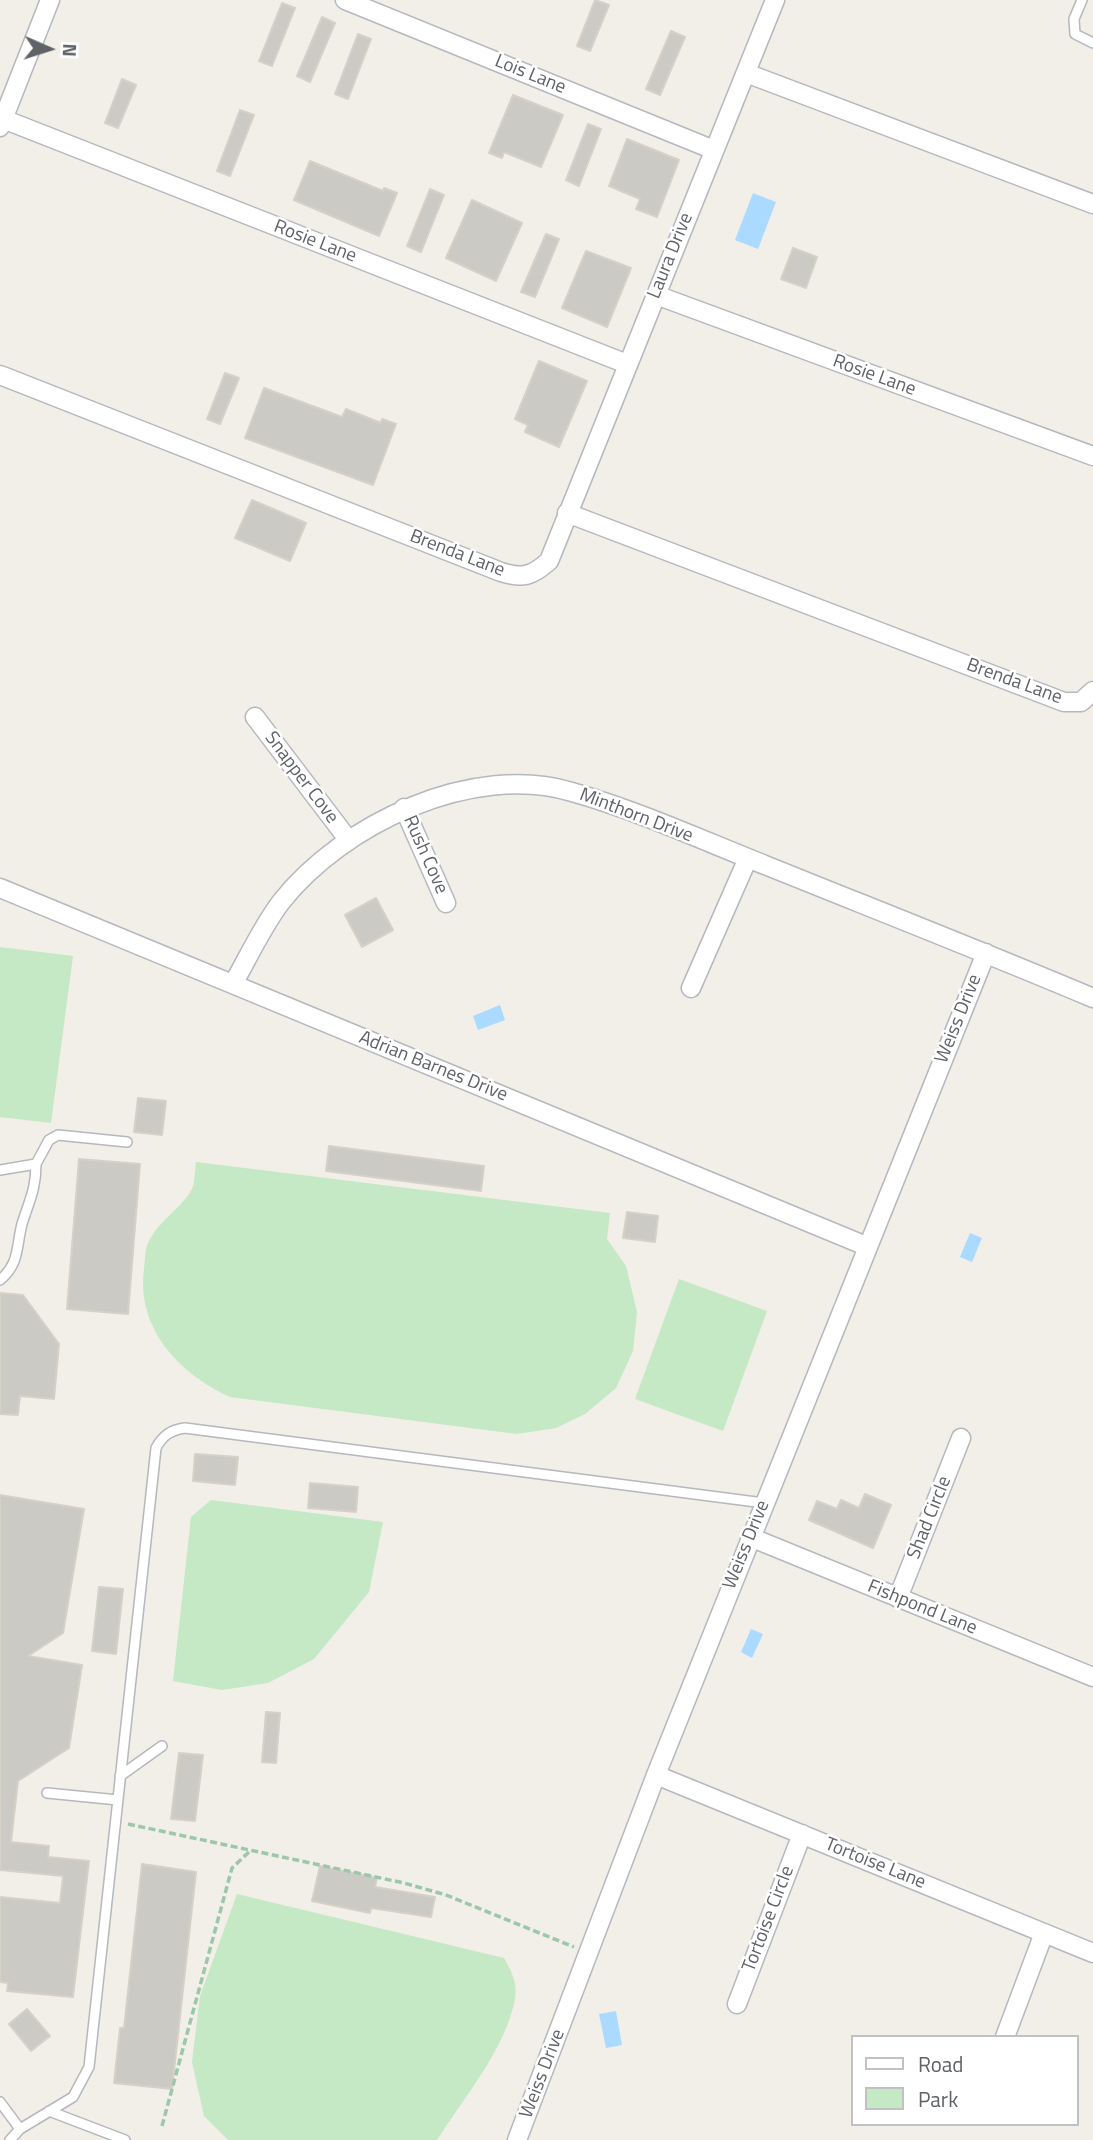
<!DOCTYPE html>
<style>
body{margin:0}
#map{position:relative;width:1093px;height:2140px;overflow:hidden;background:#f1efe8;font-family:"Titillium Web",sans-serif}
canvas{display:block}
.legend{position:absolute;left:851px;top:2035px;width:228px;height:91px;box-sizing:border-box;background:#fff;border:2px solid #bfc1c3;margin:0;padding:9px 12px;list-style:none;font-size:21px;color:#5f6368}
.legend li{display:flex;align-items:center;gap:14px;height:35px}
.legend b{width:35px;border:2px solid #bfc1c3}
.north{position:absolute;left:14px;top:14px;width:70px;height:70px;-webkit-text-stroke:5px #fff;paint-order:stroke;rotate:93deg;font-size:19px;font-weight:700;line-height:28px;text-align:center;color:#5f6368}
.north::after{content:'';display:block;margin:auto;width:24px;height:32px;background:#5f6368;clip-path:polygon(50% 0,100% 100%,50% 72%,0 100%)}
</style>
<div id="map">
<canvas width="1093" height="2140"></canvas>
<ul class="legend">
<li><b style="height:9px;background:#fff"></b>Road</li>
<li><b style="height:19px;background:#c5e8c5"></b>Park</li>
</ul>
<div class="north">N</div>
</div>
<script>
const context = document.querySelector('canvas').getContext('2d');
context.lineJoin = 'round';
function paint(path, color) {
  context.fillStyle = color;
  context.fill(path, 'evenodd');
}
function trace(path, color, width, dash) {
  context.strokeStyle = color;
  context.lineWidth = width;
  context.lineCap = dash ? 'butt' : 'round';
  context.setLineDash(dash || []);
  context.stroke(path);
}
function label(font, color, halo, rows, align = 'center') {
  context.font = font + ' "Titillium Web",sans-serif';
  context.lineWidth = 5;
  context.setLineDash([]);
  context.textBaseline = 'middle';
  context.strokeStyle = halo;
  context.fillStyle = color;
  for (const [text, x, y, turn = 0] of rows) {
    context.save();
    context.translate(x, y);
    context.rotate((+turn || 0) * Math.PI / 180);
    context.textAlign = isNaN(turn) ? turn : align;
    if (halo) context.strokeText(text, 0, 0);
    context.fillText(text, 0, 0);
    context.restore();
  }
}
const green = new Path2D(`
 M0 947 73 956 51 1123 0 1117Z
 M196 1162 610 1213 607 1239 626 1266 637 1312 633 1351 616 1388 585 1414 556 1428 517 1434 230 1397C180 1374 136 1329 144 1269 145 1261 145 1250 148 1243 158 1221 181 1209 192 1189 195 1182 195 1170 196 1162Z
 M679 1279 767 1311 723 1431 635 1399Z
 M211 1500 383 1522 369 1592 314 1659 268 1683 222 1690 173 1681 191 1517Z
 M237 1894 504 1958C511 1970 518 1984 515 1999 505 2050 464 2097 437 2140H228L204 2116 192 2062 200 1996Z`);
const water = new Path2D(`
 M753 193 776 202 758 249 735 240Z
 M500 1005 505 1020 478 1030 473 1016Z
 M970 1233 982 1238 972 1262 960 1257Z
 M751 1629 763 1634 752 1658 741 1652Z
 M616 2011 622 2045 606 2048 599 2014Z`);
const building = new Path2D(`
 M595 0 609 5 590 51 577 46Z
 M282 3 295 8 272 66 259 61Z
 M322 17 335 23 310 82 297 76Z
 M671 31 685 37 660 95 646 89Z
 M358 34 371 39 348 99 335 94Z
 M122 79 136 85 118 128 105 123Z
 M513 95 563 115 541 167 504 152 502 158 489 153Z
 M240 110 254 115 230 176 217 171Z
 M588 124 601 129 579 186 566 180Z
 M627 139 679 160 657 217 636 209 640 199 609 186Z
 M310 161 383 191 384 188 397 193 379 236 294 200Z
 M430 189 444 195 421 252 407 246Z
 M472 200 522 223 496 281 446 258Z
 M546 234 559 239 535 297 521 292Z
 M793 248 817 257 806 288 781 279Z
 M586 251 631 268 607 327 562 308Z
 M539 361 587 381 559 447 525 432 528 425 515 419Z
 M225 373 239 378 220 424 207 419Z
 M264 388 342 417 346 409 381 423 382 419 396 424 373 485 245 438Z
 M252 500 306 523 290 561 235 538Z
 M376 898 393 930 362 947 345 915Z
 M138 1098 166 1101 162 1135 134 1132Z
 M329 1146 484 1166 481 1191 326 1171Z
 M79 1159 140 1164 128 1314 67 1309Z
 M627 1212 658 1216 655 1242 623 1238Z
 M0 1293 23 1295 59 1344 54 1399 20 1396 18 1415 0 1414Z
 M195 1454 238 1457 235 1485 193 1481Z
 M310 1483 358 1487 356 1512 308 1508Z
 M865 1494 891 1505 873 1548 809 1520 817 1501 837 1509 841 1500 859 1508Z
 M0 1495 84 1509 63 1633 28 1656 82 1665 69 1748 18 1781 11 1842 49 1846 48 1857 89 1861 73 1997 7 1991 8 1983 0 1982V1897L60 1903 63 1876 0 1870Z
 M99 1587 123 1589 116 1654 92 1651Z
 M266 1712 280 1713 276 1763 262 1762Z
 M179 1753 203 1755 195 1821 171 1819Z
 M142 1864 196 1872 172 2089 114 2083 120 2028H124Z
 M320 1866 377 1878 375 1887 435 1897 431 1917 371 1908 370 1913 312 1901Z
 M27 2009 50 2036 31 2051 9 2024Z`);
const path = new Path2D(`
 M128 1824 404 1883 446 1895 574 1947
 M162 2126 232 1868 250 1851`);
const lane = new Path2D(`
 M1082 0 1074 19 1075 34 1093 43
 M36 1164 49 1140 58 1135 127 1142
 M0 1170 36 1164C36 1190 29 1201 22 1224 16 1247 20 1263 0 1280
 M120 1776 162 1746
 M47 1793 118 1800
 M0 2102 20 2129
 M49 2111 125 2140
 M10 2140 20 2129 73 2097 89 2067 156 1448C163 1435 171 1430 185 1428L764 1503`);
const street = new Path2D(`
 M345 0 714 150
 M746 73 1093 204
 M3 119 627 364
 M0 127 50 0
 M656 295 1093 456
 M0 375 501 572C523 579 532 576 549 561L775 0
 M567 513 1064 702H1081L1093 691
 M255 717 347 838
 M404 808 446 903
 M0 888 866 1246
 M233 984C248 958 262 927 281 902 342 824 473 762 572 792 636 810 702 840 765 865 874 909 984 952 1093 998
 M691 988 748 858
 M750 1537 1093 1677
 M898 1598 961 1438
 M656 1775 1093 1953
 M737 2004 802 1834
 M1005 2037 1044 1933
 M517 2140 656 1775 986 953`);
const streetNames = [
 ["Lois Lane",530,75,22],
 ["Rosie Lane",315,242,21],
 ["Laura Drive",671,256,-68],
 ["Rosie Lane",874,376,20],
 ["Brenda Lane",457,554,21],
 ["Brenda Lane",1014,682,20],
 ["Snapper Cove",301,778,53],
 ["Minthorn Drive",636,816,21],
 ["Rush Cove",425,855,66],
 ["Weiss Drive",959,1019,-68],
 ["Adrian Barnes Drive",433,1067,22],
 ["Shad Circle",930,1518,-68],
 ["Weiss Drive",747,1545,-68],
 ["Fishpond Lane",922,1608,22],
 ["Tortoise Lane",875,1864,22],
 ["Tortoise Circle",769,1919,-69],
 ["Weiss Drive",543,2074,-69]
];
paint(green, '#c5e8c5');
paint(water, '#aadaff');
paint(building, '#cccac5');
trace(building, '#d6d1c6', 2);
trace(lane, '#b5b8bc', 12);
trace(street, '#b5b8bc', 21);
trace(path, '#9cc7a9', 3.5, [7, 3.5]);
trace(lane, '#fff', 9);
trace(street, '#fff', 18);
label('19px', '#5f6368', '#fff', streetNames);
</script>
